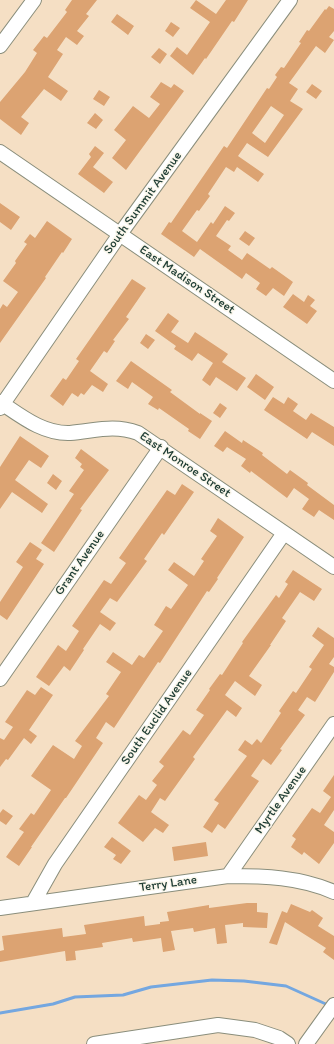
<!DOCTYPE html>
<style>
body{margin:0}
canvas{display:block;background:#f5dfc4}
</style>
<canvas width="334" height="1044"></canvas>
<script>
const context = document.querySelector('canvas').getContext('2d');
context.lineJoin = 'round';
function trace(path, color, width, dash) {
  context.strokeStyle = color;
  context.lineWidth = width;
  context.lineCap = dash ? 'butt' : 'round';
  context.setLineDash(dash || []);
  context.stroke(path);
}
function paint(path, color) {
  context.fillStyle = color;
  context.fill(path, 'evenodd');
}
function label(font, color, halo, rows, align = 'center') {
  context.font = font + ' Itim,sans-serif';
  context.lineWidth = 3;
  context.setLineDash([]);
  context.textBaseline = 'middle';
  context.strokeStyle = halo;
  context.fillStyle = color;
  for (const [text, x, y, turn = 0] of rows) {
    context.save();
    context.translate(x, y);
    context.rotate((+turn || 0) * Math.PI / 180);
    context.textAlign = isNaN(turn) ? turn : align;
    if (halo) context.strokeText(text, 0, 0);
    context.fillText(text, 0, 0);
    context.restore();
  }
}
const stream = new Path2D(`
 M0 1013 53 1004 75 997 123 995 151 987 212 980 244 981 286 986 328 1005`);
const building = new Path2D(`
 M72 0H97L86 14 89 16 77 31 84 36 77 45 66 37 57 50 63 54 48 77 68 91 61 101 44 89 21 117 29 123 21 135 0 119V102L25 72 37 53 33 50 44 36 47 38 67 12 65 10Z
 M196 0 216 14 226 0H248L234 22 232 21 206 59 205 58 193 75 170 56 177 47 187 55 210 22 190 8Z
 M329 6 334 9V31L329 37 334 40 325 53 316 46 289 83 298 89 290 101 303 109 268 157 247 143 238 156 264 174 258 182 237 167 234 172 226 167 208 194 210 196 199 211 197 210 182 231 197 242 211 222 213 224 225 206 235 213 229 221 227 220 216 236 231 246 228 250 242 260 247 253 270 269 272 267 293 282 284 296 273 288 266 296 256 289 260 283 246 273 242 279 200 249 194 257 161 234 169 222 171 223 224 146 227 148 267 88 269 89 277 77 275 75 281 67 284 68 301 43 299 42 307 30 309 31 325 9 326 10ZM271 106 284 115 265 143 252 133Z
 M117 14 134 26 128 35 111 22Z
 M171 22 180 28 173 37 165 31Z
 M159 48 167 54 160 64 151 57Z
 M161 82 171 88 174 84 184 91 126 170 112 158 126 140 114 130 133 106 149 118 160 104 150 97Z
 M312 84 322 91 316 99 306 92Z
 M99 90 110 97 104 106 93 99Z
 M95 113 103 120 96 129 87 123Z
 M95 146 104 153 93 167 113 182 104 193 78 174 91 157 89 154Z
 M0 203 20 217 11 230 0 222Z
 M47 221 72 239 63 253 62 252 45 277 46 278 0 343V309L3 304 7 307 18 292 3 281 16 263 15 261 27 244 24 242 30 234 35 238Z
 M245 231 255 238 249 246 239 239Z
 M132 279 146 288 126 317 129 319 113 340 115 341 107 353 104 351 90 371 108 384 103 392 92 385 84 395 81 393 78 397 72 393 63 406 50 396 63 378 66 380 79 361 76 359Z
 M293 294 304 302 308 295 315 300 310 306 317 311 307 324 283 307Z
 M168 313 179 321 171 332 188 343 195 332 228 354 222 362 246 378 237 391 216 377 210 386 202 380 213 363 198 353 192 361 174 349 176 346 155 331Z
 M146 334 155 340 148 349 140 343Z
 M131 361 172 390 170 392 200 414V413L212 421 200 439 188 431 189 429 159 408 158 410 148 404 153 397 132 382 128 389 116 381Z
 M256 374 274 387 265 400 247 387Z
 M273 397 284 404 288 397 298 404 293 411 306 420 311 413 334 427V446L312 432 307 439 264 410Z
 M220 403 227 408 220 418 213 413Z
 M225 431 242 443 243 440 263 453 262 455 287 474 290 470 308 483 307 485 334 505V520L319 510 314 517 302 509 309 499 294 488 287 498 251 471 250 473 241 466 246 459 227 447 223 452 214 446Z
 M20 436 49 456 41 468 29 460 15 480 48 504 42 513 12 492 0 509V467Z
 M81 449 109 470 80 509 82 510 54 552 41 543 74 494 69 491 84 470 80 467 82 464 75 458Z
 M53 474 62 481 56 490 47 483Z
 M182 484 194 492 164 535 162 533 144 559 147 561 117 602 110 598 100 612 116 623 110 631 100 624 83 649 84 650 70 671 64 666 49 686 36 677 58 645 66 651 79 631 72 626 104 580 111 584 126 563 119 558 167 490 175 495Z
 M218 518 244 537 217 578 218 579 209 592 207 591 160 663 158 662 114 728 106 722 96 738 103 743 66 798H65L31 847H32L19 866 6 857 24 832 19 829 31 813 34 815 51 790 31 776 53 745 74 759 82 746 75 741 109 696 106 694 121 672 106 662 113 652 132 665 139 655 144 658 163 631 154 625 166 606 171 609 188 585 168 570 174 562 194 576 204 561 201 559 217 536 210 531Z
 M30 542 42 550 36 559 44 564 7 620 0 615V602L23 567 16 562Z
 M293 570 322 589 314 601 300 592 282 618 286 621 270 645H271L249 676 262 685 255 696 235 681 225 695 242 708 236 717 227 710 193 757 195 759 165 801 160 798 151 812 169 825 163 833 155 828 143 842 118 823 139 795 146 800 157 785 152 781 164 766 159 762 183 730 190 735 204 715 196 710 210 690 209 689 220 674 222 675 243 643 242 642 276 595 279 598 288 584 285 582Z
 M318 627 334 638V657L329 664 334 667V672L315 702 307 697 298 710 305 715 280 749 282 750 271 765 263 759 251 776 259 781 225 829 218 824 212 833 203 827 219 803 214 800 247 756 238 750 245 740 252 745 257 739 261 743 281 713 279 711 293 691 296 693 312 669 309 667 324 645 312 636Z
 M41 687 53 695 29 730 37 736 31 744 24 738 8 760 6 759 0 767V738L4 740 13 727 5 722 27 690 35 695Z
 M334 775V810L324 825 334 832V843L319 864 304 852 302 855 291 847 296 839 292 836 312 808 320 813 331 797 323 791Z
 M3 809 13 816 6 825 0 821V813Z
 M112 837 131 851 121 864 113 859 116 855 104 847Z
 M206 842 208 856 174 861 172 847Z
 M247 903H257V912L268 913 267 928 243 927V923L225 925 227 943 217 944 215 928 194 932 193 928 171 931 175 950 163 952 161 938 133 942 132 938 102 943 103 947 75 951 76 960 66 961 65 951 0 962V951L4 950 2 936 62 928 63 937 86 934 84 925 144 916 145 926 160 924V922L169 921 167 912 209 905V908Z
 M291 904 310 912 312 910 323 918 318 926 334 936V960L323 952 326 948 285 922 277 945 269 943 282 911 287 913Z`);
const minor = new Path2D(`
 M0 46 34 0
 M0 152 334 381
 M0 402C21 416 43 434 70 433 95 431 113 424 138 433L334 567
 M0 408 120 234 290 0
 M0 679 161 447
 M228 876 334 724
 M33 903 55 864 284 533
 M0 908 228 876C264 876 300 877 334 892
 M94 1044 218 1025 255 1030 279 1038 288 1044
 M306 1044 334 1005`);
const streetNames = [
 ["South Summit Avenue",143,203,-54],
 ["East Madison Street",187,280,34],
 ["East Monroe Street",185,465,34],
 ["Grant Avenue",80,563,-55],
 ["South Euclid Avenue",157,717,-55],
 ["Myrtle Avenue",281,800,-55],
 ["Terry Lane",168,884,-8]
];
trace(stream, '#74a7e0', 3);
paint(building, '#dca372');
trace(minor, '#8a8e7c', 16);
trace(minor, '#fff', 14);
label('13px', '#1f3d34', '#fbf7ec', streetNames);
</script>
